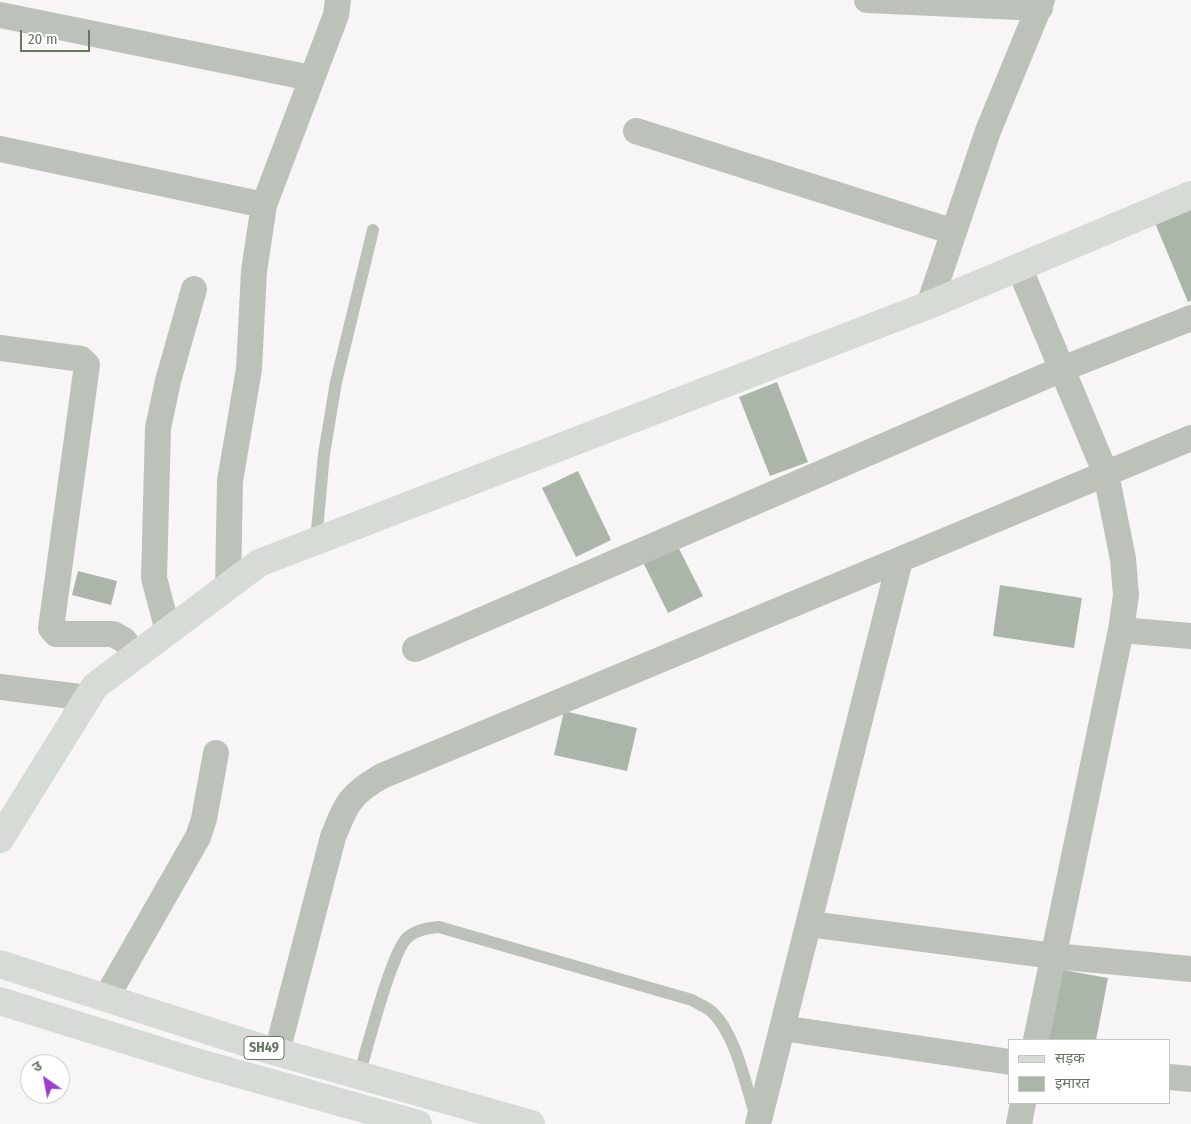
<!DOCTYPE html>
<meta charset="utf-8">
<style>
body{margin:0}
#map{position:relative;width:1191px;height:1124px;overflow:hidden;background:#f8f5f7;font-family:"Fira Sans Condensed","Noto Sans Devanagari",sans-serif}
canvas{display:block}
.legend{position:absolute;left:1008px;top:1039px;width:162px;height:65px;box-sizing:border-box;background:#fff;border:1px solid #c1c9c0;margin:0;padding:6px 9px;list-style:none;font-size:15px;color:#657861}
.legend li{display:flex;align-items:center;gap:10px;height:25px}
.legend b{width:25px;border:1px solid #c1c9c0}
.north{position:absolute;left:20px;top:1054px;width:50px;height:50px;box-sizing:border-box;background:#fff;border:1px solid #c1c9c0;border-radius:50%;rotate:327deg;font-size:14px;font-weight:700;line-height:20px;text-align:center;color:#657861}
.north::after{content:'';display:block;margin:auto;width:18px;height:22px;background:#9a3dd0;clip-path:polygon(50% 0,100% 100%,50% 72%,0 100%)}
.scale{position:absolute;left:20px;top:30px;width:70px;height:22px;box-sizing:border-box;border:2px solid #657861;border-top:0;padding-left:6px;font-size:15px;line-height:18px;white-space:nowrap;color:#657861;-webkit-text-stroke:4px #fff;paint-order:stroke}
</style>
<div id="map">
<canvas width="1191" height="1124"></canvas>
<ul class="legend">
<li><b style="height:6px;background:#d6dbd5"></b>सड़क</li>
<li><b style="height:14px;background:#abb5a9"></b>इमारत</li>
</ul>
<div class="north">उ</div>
<div class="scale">20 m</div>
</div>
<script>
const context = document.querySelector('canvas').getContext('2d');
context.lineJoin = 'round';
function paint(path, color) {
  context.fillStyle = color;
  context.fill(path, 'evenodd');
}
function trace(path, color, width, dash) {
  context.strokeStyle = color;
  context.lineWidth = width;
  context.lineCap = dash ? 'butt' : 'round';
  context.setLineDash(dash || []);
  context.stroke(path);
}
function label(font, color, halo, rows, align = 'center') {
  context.font = font + ' "Fira Sans Condensed",sans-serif';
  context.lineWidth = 5;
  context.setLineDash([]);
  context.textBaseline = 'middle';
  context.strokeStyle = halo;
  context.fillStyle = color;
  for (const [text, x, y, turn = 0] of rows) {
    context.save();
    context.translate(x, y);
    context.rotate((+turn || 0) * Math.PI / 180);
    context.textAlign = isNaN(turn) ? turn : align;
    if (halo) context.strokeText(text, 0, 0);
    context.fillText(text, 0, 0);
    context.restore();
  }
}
const building = new Path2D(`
 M1191 208V301L1188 302 1155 223Z
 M777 382 808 462 770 476 739 397Z
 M578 471 611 540 576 557 542 488Z
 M674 539 703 596 668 613 640 556Z
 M78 571 117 581 111 605 72 595Z
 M1000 585 1082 598 1074 648 993 636Z
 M564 711 637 728 627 771 554 755Z
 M1058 969 1108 978 1096 1040H1045Z`);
const lane = new Path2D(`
 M316 541 324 454 336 382 373 230
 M359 1075C367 1050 391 953 407 938 415 930 427 928 439 927L692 1000C698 1004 707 1007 712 1012 736 1034 746 1087 756 1117`);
const street = new Path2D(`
 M867 0 1040 8
 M0 15 311 78
 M636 131 954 232
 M0 149 264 205
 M1019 267 1106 474 1123 559 1126 595 1121 630 1036 1040
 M929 305 988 131 1042 0
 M0 348 81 359 87 365 51 628 56 634H113L124 640 136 655
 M228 587 230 481 249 369 254 271 264 205 336 15 338 0
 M1121 630 1191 636
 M168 631 154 578 158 428 168 381 194 289
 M415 649 1062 369 1191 318
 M0 687 88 698
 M809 924 1054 956 1191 969
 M106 998 198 837 204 819 216 753
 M782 1028 1010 1062
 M277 1052 333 837C346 804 350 794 382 776L1191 438
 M1170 1077 1191 1079
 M758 1124 900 560
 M1019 1124 1023 1103`);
const secondary = new Path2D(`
 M0 839 95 686 259 563 929 305 1191 195`);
const primary = new Path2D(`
 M0 964 259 1047 531 1124
 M0 1001 196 1062 418 1124`);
const shields = [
 [264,1048,40]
];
const shieldNames = [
 ["SH49",264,1048]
];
paint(building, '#abb5a9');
trace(lane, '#bcc2ba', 12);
trace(street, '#bcc2ba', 26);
trace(secondary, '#d6dbd5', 28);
trace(primary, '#d6dbd5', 28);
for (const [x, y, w] of shields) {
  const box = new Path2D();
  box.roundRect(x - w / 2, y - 11.5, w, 23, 4);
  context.fillStyle = '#fff';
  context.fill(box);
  trace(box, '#657861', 1);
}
label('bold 14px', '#657861', null, shieldNames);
</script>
